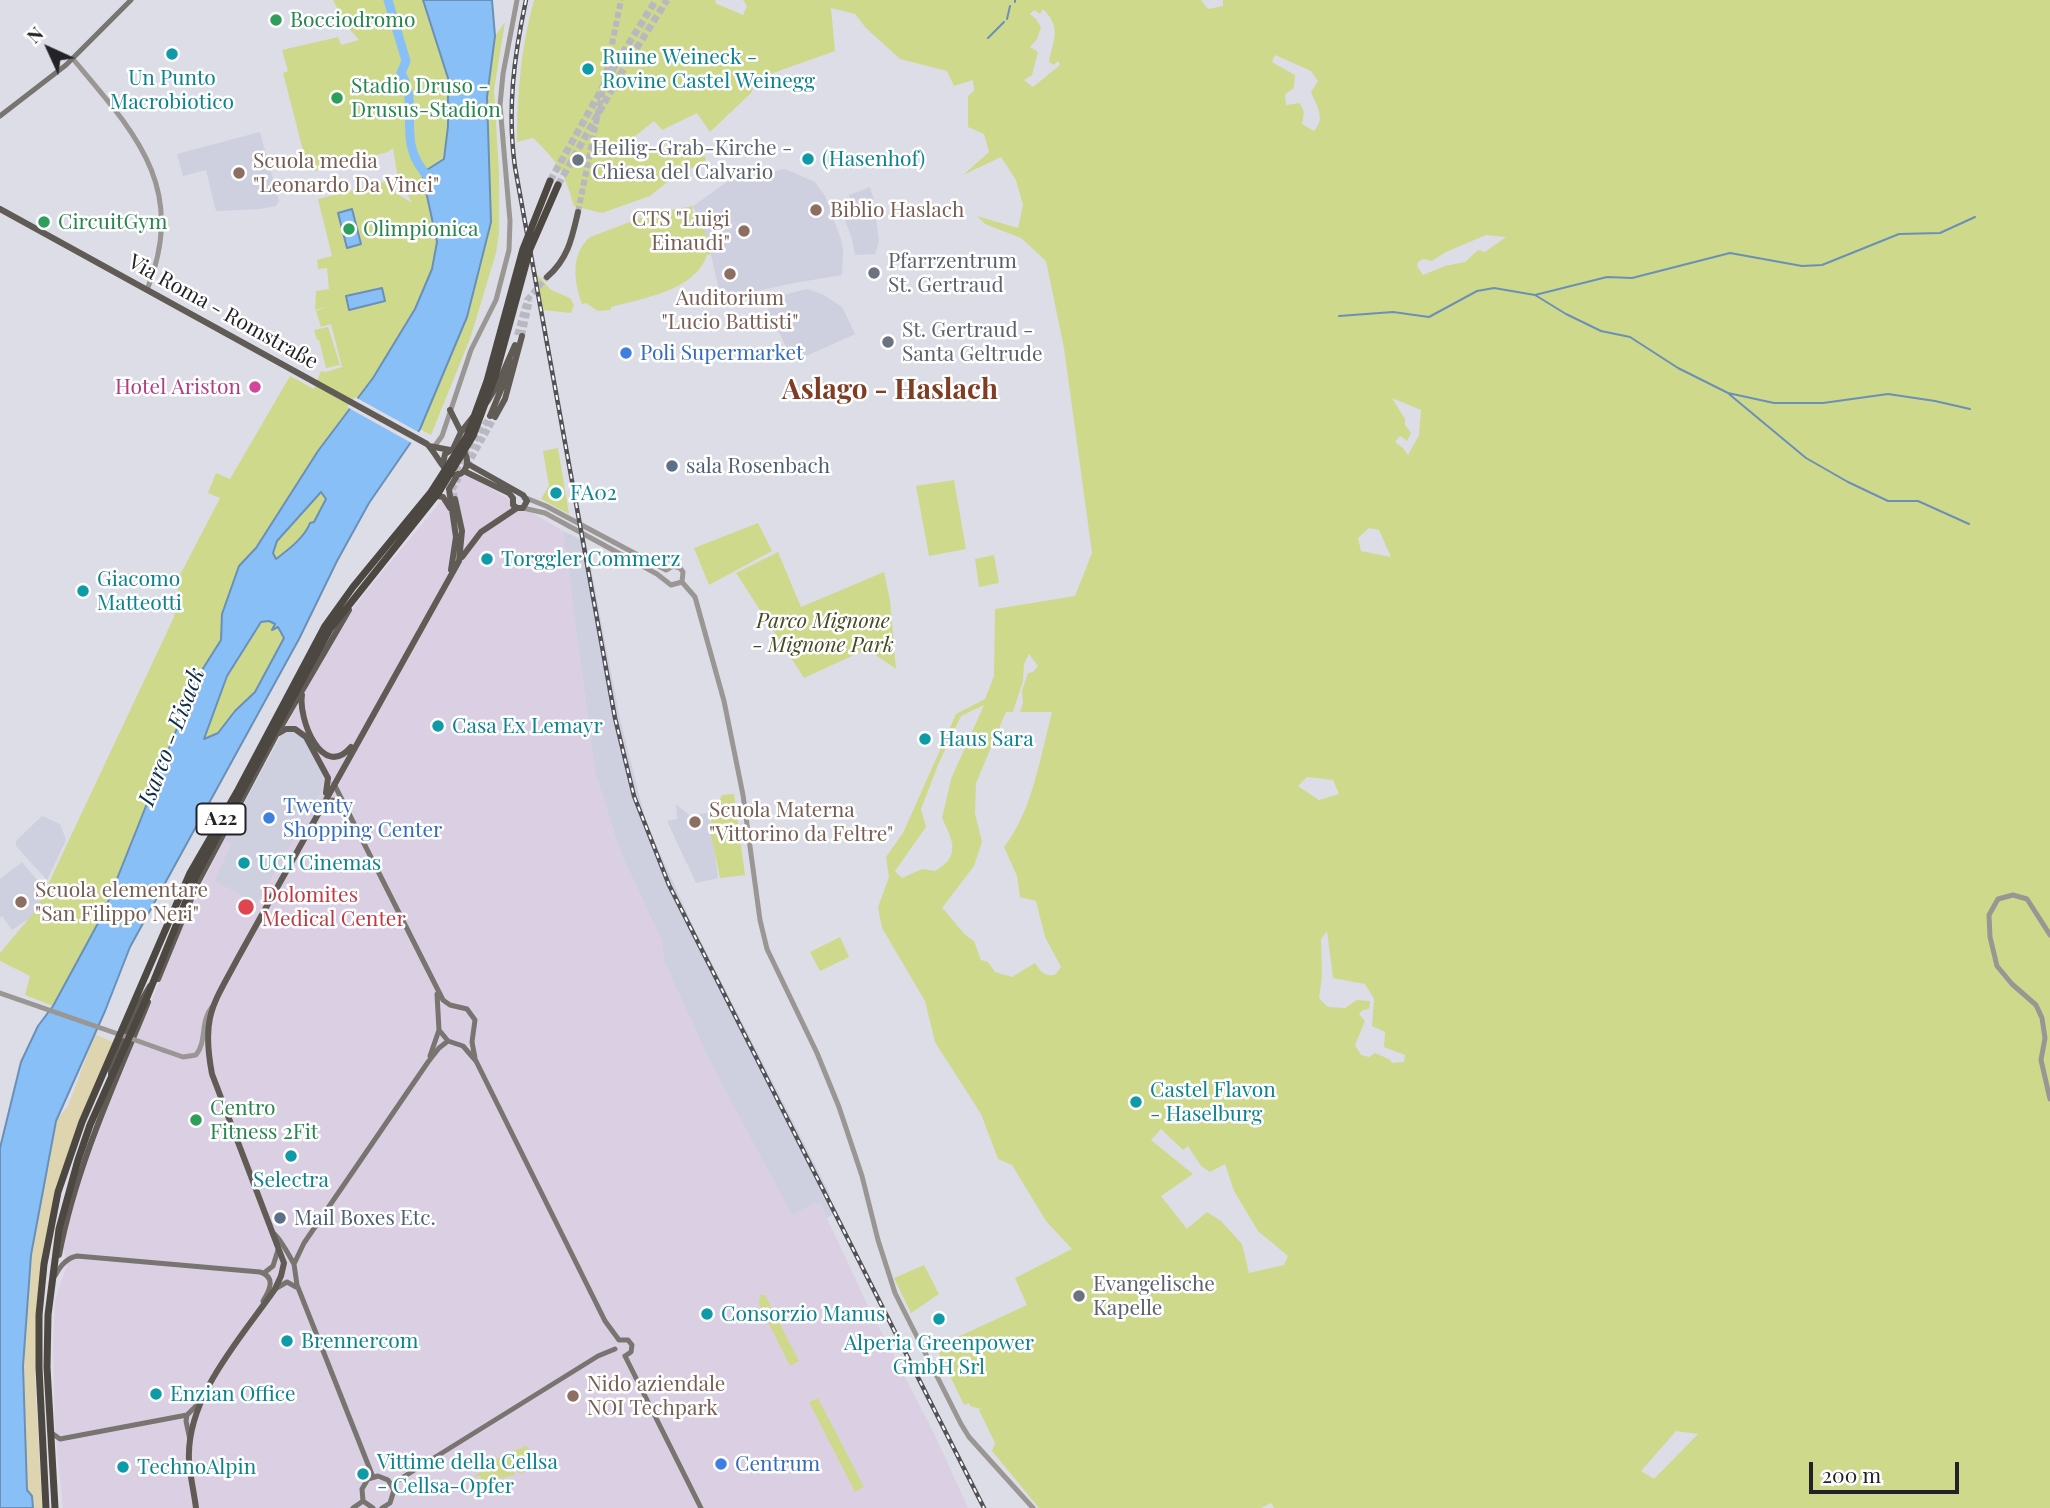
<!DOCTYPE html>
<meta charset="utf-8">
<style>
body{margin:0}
#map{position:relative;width:2050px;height:1508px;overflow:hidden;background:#dddde7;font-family:"Playfair Display",serif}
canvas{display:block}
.north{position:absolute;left:14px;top:14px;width:70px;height:70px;-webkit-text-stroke:5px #fff;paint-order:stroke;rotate:315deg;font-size:19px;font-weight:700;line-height:28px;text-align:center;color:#232327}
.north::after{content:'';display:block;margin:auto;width:24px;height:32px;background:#232327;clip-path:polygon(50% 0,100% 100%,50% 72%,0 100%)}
.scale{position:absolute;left:1809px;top:1462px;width:150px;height:32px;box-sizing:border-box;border:4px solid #232327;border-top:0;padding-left:9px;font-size:21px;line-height:24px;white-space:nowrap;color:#232327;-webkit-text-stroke:5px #fff;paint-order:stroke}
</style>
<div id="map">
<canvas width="2050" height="1508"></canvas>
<div class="north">N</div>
<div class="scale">200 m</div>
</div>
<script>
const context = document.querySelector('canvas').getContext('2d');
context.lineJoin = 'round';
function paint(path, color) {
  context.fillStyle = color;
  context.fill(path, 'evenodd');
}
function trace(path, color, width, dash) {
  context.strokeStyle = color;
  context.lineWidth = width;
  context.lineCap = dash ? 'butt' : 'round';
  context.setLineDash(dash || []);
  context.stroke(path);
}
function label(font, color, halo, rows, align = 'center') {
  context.font = font + ' "Playfair Display",serif';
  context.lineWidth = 5;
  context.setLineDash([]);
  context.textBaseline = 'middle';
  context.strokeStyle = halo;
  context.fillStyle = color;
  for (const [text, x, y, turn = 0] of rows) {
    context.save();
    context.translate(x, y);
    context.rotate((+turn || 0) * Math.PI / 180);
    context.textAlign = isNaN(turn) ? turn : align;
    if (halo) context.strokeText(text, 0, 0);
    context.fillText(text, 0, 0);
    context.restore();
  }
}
const built = new Path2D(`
 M260 132 279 201 276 206 260 209 216 211 206 170 183 176 177 154Z
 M785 169 815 182 825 196 841 239 843 251 842 275 794 283 721 299 707 237 693 206 727 182Z
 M870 187 873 197 879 242 875 254 855 255 852 239 839 204 850 199 849 195Z
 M807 289 824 295 842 307 855 334 793 362 764 300Z
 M563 531 586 542 620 719 646 822 693 926 830 1194V1200L837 1212 827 1218 821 1205 813 1204 792 1216 712 1066 664 962 661 939 621 854 595 773Z
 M284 730 299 732 306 740 323 772V789L257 904 214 881 231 844 224 840Z
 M676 804 689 815 709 813 718 878 696 883 667 821 677 819Z
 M42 816 60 824 66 840 47 880 16 846V841Z
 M22 862 47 892 37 913 12 930 2 916 0 917V879Z`);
const industrial = new Path2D(`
 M459 474H466L563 531 595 773 621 854 661 939 664 962 712 1066 792 1215 813 1204 821 1205 868 1306 934 1433 968 1508H63L55 1429 53 1350 55 1300 67 1265 63 1247 71 1210 96 1131 197 894 224 840 231 844 214 881 257 903 323 789V772L316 755 299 732 284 730 337 631 364 594 437 506Z`);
const green = new Path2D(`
 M333 0H423L448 78V126L444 159 423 173 437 242 432 269 415 309 373 378 318 451 256 548 239 566 222 614 221 640 197 678 103 914 53 1006 25 995 30 976 0 961V953L36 910 174 617 180 575 220 498 208 493 216 473 230 479 290 376 314 389 321 371 326 372 342 367 331 324 321 327 316 311 326 307 315 310 316 291 329 289 327 268 318 269 317 260 332 256 318 199 392 180 396 193 412 203 397 173 393 148 388 152 314 171 311 161 306 162 283 73 288 71 282 50 338 37 341 45 359 40 345 24Z
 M534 0H716L715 3 743 15 747 6 743 0H1201L1208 9 1223 6V0H2050V1508H1274L1271 1503 1261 1508H1039L992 1451 995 1443 979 1410 981 1409 970 1406 969 1403 964 1405 936 1347 1027 1305 1015 1278 1072 1249 1046 1221 1012 1165 998 1159 981 1114 935 1042 925 1001 882 928 878 907 889 877 886 857 903 833 956 714 985 699 994 676 995 609 1075 596 1092 553 1064 348 1046 261 1021 238 985 224 977 216 1018 228 1023 205 1016 180 1001 157 963 175 989 152 984 134 968 127V96L974 91 973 80 954 86 947 71 900 59 866 28 855 14 831 8 835 51 756 79 751 93 710 132 697 113 662 130 654 121 629 141 634 159C655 146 675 142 699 140L706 160 666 183 650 196 602 213 574 206C564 172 559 163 533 138L517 142C517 94 521 47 534 0ZM1043 9C1062 28 1053 40 1049 62L1054 65 1058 61 1060 65 1033 87 1024 80 1032 75 1038 52 1030 47 1037 39 1041 27 1036 19 1030 14 1034 10 1040 14ZM1275 55 1311 71 1318 81 1311 92C1317 107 1326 118 1314 131L1302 124 1304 112 1300 103 1286 105 1285 94 1294 88 1295 75 1272 62ZM1486 235 1506 237 1485 252 1478 250 1465 262 1445 266 1423 275 1417 266 1418 262 1423 259 1432 261 1446 252ZM1392 398 1421 410 1419 435 1408 455 1403 448 1395 442 1400 436 1407 441 1411 433 1405 425V419ZM1369 528 1379 530 1391 557 1361 551 1358 538ZM1029 654 1038 666 1033 672 1028 673 1022 691 1023 703 1020 712H1052C1041 754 1032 812 1004 847L1017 876 1020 897 1036 901 1045 937 1061 967 1056 974C1046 978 1040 971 1035 963L1012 977 995 972 988 962 981 960 974 941C961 934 953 918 942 908L974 866 982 842 975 813 976 783 1006 712H1013L1023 681 1024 664ZM984 705 951 779 942 818C953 841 961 856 935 871L922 869 902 878 895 871 926 827 921 809 938 765 961 716ZM1307 777 1333 780 1339 794 1319 800 1298 786ZM1327 931 1333 978 1365 984 1374 999 1372 1026 1385 1032 1384 1047 1405 1055 1404 1062 1392 1063 1389 1059 1375 1053 1369 1057 1361 1055 1355 1045 1365 1021 1359 1014 1363 1010 1369 1009 1370 1001 1357 1000 1345 1008 1328 1007 1319 998 1322 977 1321 939ZM1161 1129 1183 1150 1188 1146 1201 1166 1210 1172 1225 1164 1234 1191 1258 1231 1288 1256 1284 1265 1249 1273 1242 1244 1221 1221 1207 1212 1187 1229 1161 1196 1193 1174 1151 1140ZM1676 1431 1698 1434 1654 1479 1641 1471Z
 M505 22 494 90 499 174V233L496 253 471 336 431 435 420 429 467 317 491 222 487 97 495 36Z
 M693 206 692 211C703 219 708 239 711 254L707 255C695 291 643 298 611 307V310L598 311 586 303 582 304C574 281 570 255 590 237L654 213Z
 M536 273 551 290 570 298 574 305 571 313 543 310Z
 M328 327 340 365 326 368 319 340H317L314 330Z
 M558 448 569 514 541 499 549 486 543 451Z
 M954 480 966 549 929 556 916 486Z
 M321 492 327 499 314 523H310C305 537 288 550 276 559L273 553 277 541Z
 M758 523 772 551 709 585 694 548Z
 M778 552 801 607 884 572 890 600 896 669 867 649 804 678 736 573Z
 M994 555 999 583 979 587 975 559Z
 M269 621 275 623 274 629 278 627 284 638C269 669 238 729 203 739L227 676 262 622Z
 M734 794 745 875 720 878 709 826 722 795Z
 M840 937 849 957 820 971 810 952Z
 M924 1265 939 1294 911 1313 894 1278Z
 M760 1295H765L799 1361 790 1366 759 1304Z
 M818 1398 864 1487 855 1492 809 1402Z
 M525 1446 530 1448 525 1451 526 1453H532L528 1455 529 1458 532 1456 531 1462 537 1466 520 1474 518 1471H514L515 1475 501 1478 479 1489 478 1487 484 1484 480 1476 472 1477 496 1464 494 1460Z`);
const sand = new Path2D(`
 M95 1034 115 1043 57 1190 36 1319 35 1378 42 1508H33L32 1496 27 1490 23 1366 31 1255 56 1121 68 1106Z`);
const water = new Path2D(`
 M423 0H492L495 36 487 97 491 222 467 317 420 429 369 503 337 561 299 639 130 947 105 1011 56 1121 31 1255 23 1366 27 1490 32 1496 33 1508H0V1148L21 1062 38 1026 53 1006 103 914 197 678 221 640 222 614 239 566 256 548 318 451 373 378 415 309 432 269 437 242 422 173 444 159 448 126V78ZM321 492 326 499 314 522 310 523C305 537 288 550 276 559L273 553 277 541ZM269 621 275 624 272 630 278 627 284 638 255 692 235 711 218 733 204 739 227 676 261 622Z
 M352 209 361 244 347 248 338 213Z
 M382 288 385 301 349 310 346 296Z`);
const pier = new Path2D(`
 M355 397 422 434 415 445 347 407Z`);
const stream = new Path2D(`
 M1015 2V0
 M1007 19 1010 6
 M988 38 1004 22
 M1535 295 1566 314 1601 331 1630 337 1678 368 1728 393 1774 403H1823L1888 394 1935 401 1970 409
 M1339 316 1393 312 1429 317 1477 291 1494 288 1535 295 1607 277 1632 278 1730 253 1802 266 1822 265 1899 234 1940 233 1975 217
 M1729 394 1806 458 1848 482 1888 501H1918L1969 524`);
const river = new Path2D(`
 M388 0 406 61 401 73C422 110 393 141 430 179`);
const primaryTunnel = new Path2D(`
 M578 212 621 0
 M517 335 527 300 547 277
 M522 336 530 300
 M467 466 495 417
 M456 471 490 416
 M455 499 453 489 459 478`);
const motorwayTunnel = new Path2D(`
 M550 181 616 64 656 0
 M558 185 624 68 667 0`);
const tertiary = new Path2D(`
 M73 59C135 133 188 187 147 290
 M434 447 442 436 471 350 496 300 509 250 510 221 500 105 503 74 517 0
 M526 498 546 506 666 570
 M523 508 545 513 657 574 671 585 682 582
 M666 570 673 566 680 568 683 572 682 582
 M682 582 695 597 724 701 743 795 760 920 767 949 817 1053 839 1107 862 1176 878 1240 895 1293 961 1424 969 1437 1033 1508
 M2050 935 2027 899 2013 895 1998 899 1989 915 1990 937 1997 966 2012 984 2036 1005 2042 1018 2045 1038 2041 1060 2050 1099
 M0 993 121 1035
 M163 1050 183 1057 196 1055C207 1042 200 1021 212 1007`);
const secondary = new Path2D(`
 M0 116 66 65 131 0
 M334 784 443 1000 450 1005 467 1009 475 1020 472 1042 475 1058
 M323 806 331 800 342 801
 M439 1030 448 1041 463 1046 476 1061 605 1321 619 1340H628L632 1345 631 1352 625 1356
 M430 1056 439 1030 437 994
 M273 1233C279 1236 290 1257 294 1264
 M264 1273 273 1266 278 1250
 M55 1276C60 1266 66 1258 77 1256L260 1272C276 1277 270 1290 263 1301
 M275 1289 287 1282 296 1287
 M625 1356 701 1508
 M187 1415 186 1421 190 1440
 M53 1434 60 1439 187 1415 201 1401
 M373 1477 297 1285 294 1264 304 1243 428 1062 439 1048 448 1041
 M392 1484 598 1356 615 1349
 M353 1508 363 1501
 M373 1508 363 1501 362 1489 368 1479 378 1476 388 1480 394 1490 390 1503 382 1508`);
const primary = new Path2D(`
 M0 209 427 444C434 451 443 468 448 472 461 482 474 464 463 451L453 449 445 454 443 464
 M547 277C568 259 572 238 578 212
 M487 402 497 386 515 345
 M450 410 461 432
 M490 416 505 380 511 361
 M495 417 505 399 522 336
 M429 446 450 450
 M453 449 461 432 472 418
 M464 471 509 493 513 498V505L517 508
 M432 495 443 497 450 508
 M462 557 481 532 517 508H523L527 501 523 495 468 464
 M451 570 456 537 449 489 458 474
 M302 695C298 718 322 781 351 747
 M279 733 286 729H295L306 737 328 778 326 793
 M158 979 198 882 275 737 349 610
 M111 1078V1068L138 1006 150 986
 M59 1255C76 1166 114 1085 148 1002
 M196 1508C194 1492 190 1476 189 1460 186 1397 241 1338 275 1289L281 1276 284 1263 212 1074C201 1016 213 1005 239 956L459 561 462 531 455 499`);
const rail = new Path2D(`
 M526 0C514 56 507 110 515 167L615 718 634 796 669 885 984 1508`);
const tertiaryBridge = new Path2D(`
 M124 1036 163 1050`);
const motorwayBridge = new Path2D(`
 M46 1508 39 1368V1315L44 1264 58 1192 82 1122 190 873 238 790 325 626 353 587 431 492 467 436 487 381 523 249 550 181
 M55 1508 47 1367 48 1315 59 1229 78 1160 90 1125 148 995 196 876 330 629 439 492 473 436 495 377 530 249 558 185`);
const markers = [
 [276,20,7,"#2e9e5b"],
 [172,54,7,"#0f9aa8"],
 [588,69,7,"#0f9aa8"],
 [337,98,7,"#2e9e5b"],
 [808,159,7,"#0f9aa8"],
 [578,160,7,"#6b7280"],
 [239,173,7,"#8d6e63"],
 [816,210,7,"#8d6e63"],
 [44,222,7,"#2e9e5b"],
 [349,229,7,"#2e9e5b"],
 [744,231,7,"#8d6e63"],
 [874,273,7,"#6b7280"],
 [730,274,7,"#8d6e63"],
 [888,342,7,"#6b7280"],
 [626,353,7,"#3f7fe0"],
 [255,387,7,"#d1479c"],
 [672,466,7,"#5c6f8a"],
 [556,493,7,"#0f9aa8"],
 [487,559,7,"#0f9aa8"],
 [83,591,7,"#0f9aa8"],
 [438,726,7,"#0f9aa8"],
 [925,739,7,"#0f9aa8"],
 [269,818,7,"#3f7fe0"],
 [695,822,7,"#8d6e63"],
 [244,863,7,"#0f9aa8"],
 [21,902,7,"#8d6e63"],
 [246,907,9,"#e0444e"],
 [1136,1102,7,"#0f9aa8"],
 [196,1120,7,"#2e9e5b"],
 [291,1156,7,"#0f9aa8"],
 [280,1218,7,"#5c6f8a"],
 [1079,1296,7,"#6b7280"],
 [707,1314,7,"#0f9aa8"],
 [939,1319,7,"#0f9aa8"],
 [287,1341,7,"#0f9aa8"],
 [156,1394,7,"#0f9aa8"],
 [573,1396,7,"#8d6e63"],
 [721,1464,7,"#3f7fe0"],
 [123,1467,7,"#0f9aa8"],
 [363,1474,7,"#0f9aa8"]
];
const shields = [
 [221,819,49]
];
const shieldNames = [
 ["A22",221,819]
];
const leisureNames = [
 ["Bocciodromo",290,20],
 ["Stadio Druso -",351,86],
 ["Drusus-Stadion",351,110],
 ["CircuitGym",58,222],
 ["Olimpionica",363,229],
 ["Centro",210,1108],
 ["Fitness 2Fit",210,1132]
];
const cultureNames = [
 ["Ruine Weineck -",602,57],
 ["Rovine Castel Weinegg",602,81],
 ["Un Punto",172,78,"center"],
 ["Macrobiotico",172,102,"center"],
 ["(Hasenhof)",822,159],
 ["FA02",570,493],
 ["Torggler Commerz",501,559],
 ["Giacomo",97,579],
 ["Matteotti",97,603],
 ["Casa Ex Lemayr",452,726],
 ["Haus Sara",939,739],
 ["UCI Cinemas",258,863],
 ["Castel Flavon",1150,1090],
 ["- Haselburg",1150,1114],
 ["Selectra",291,1180,"center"],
 ["Consorzio Manus",721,1314],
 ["Brennercom",301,1341],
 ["Alperia Greenpower",939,1343,"center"],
 ["GmbH Srl",939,1367,"center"],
 ["Enzian Office",170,1394],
 ["Vittime della Cellsa",377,1462],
 ["- Cellsa-Opfer",377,1486],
 ["TechnoAlpin",137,1467]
];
const worshipNames = [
 ["Heilig-Grab-Kirche -",592,148],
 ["Chiesa del Calvario",592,172],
 ["Pfarrzentrum",888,261],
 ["St. Gertraud",888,285],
 ["St. Gertraud -",902,330],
 ["Santa Geltrude",902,354],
 ["Evangelische",1093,1284],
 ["Kapelle",1093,1308]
];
const educationNames = [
 ["Scuola media",253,161],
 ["\"Leonardo Da Vinci\"",253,185],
 ["Biblio Haslach",830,210],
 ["CTS \"Luigi",730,219,"right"],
 ["Einaudi\"",730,243,"right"],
 ["Auditorium",730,298,"center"],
 ["\"Lucio Battisti\"",730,322,"center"],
 ["Scuola Materna",709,810],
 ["\"Vittorino da Feltre\"",709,834],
 ["Scuola elementare",35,890],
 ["\"San Filippo Neri\"",35,914],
 ["Nido aziendale",587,1384],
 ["NOI Techpark",587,1408]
];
const streetNames = [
 ["Via Roma - Romstraße",223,312,29]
];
const shopNames = [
 ["Poli Supermarket",640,353],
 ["Twenty",283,806],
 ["Shopping Center",283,830],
 ["Centrum",735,1464]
];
const hotelNames = [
 ["Hotel Ariston",241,387]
];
const serviceNames = [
 ["sala Rosenbach",686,466],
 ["Mail Boxes Etc.",294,1218]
];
const parkNames = [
 ["Parco Mignone",823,621],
 ["- Mignone Park",823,645]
];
const healthNames = [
 ["Dolomites",262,895],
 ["Medical Center",262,919]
];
const waterNames = [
 ["Isarco - Eisack",172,737,-69]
];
const districtNames = [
 ["Aslago - Haslach",890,390]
];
paint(built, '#cecfdf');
paint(industrial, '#dbcfe3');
paint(green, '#cfd98b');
paint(sand, '#ded5b0');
paint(water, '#88bff6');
trace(water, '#6a90b8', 2);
paint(pier, '#dddde7');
trace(stream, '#6a90b8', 2);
trace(river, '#88bff6', 9);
trace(primaryTunnel, '#b8b8c1', 6, [6, 3]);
trace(motorwayTunnel, '#b8b8c1', 7, [7, 3.5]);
trace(tertiary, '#9a9693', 5);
trace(secondary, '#787470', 5);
trace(primary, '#615b56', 6);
trace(rail, '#515157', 4.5);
trace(rail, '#fff', 2, [5]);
trace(tertiaryBridge, '#9a9693', 5);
trace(motorwayBridge, '#4d4741', 7);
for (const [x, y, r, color] of markers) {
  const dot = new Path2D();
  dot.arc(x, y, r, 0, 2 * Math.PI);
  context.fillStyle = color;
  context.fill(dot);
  trace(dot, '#fff', 2.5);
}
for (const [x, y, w] of shields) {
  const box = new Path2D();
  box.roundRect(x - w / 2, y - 15.5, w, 31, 5);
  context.fillStyle = '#fff';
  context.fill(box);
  trace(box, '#232327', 2);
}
label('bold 19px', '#232327', null, shieldNames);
label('21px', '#27864d', '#fff', leisureNames, 'left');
label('21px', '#0d838f', '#fff', cultureNames, 'left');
label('21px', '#5b616d', '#fff', worshipNames, 'left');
label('21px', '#785e54', '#fff', educationNames, 'left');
label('21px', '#232327', '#fff', streetNames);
label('21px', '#366cbe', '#fff', shopNames, 'left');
label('21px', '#b23c85', '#fff', hotelNames, 'right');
label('21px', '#4e5e75', '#fff', serviceNames, 'left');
label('italic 21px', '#454a21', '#fff', parkNames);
label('21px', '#be3a42', '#fff', healthNames, 'left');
label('italic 23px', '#102d48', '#fff', waterNames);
label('bold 28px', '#803d23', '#fff', districtNames);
</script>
